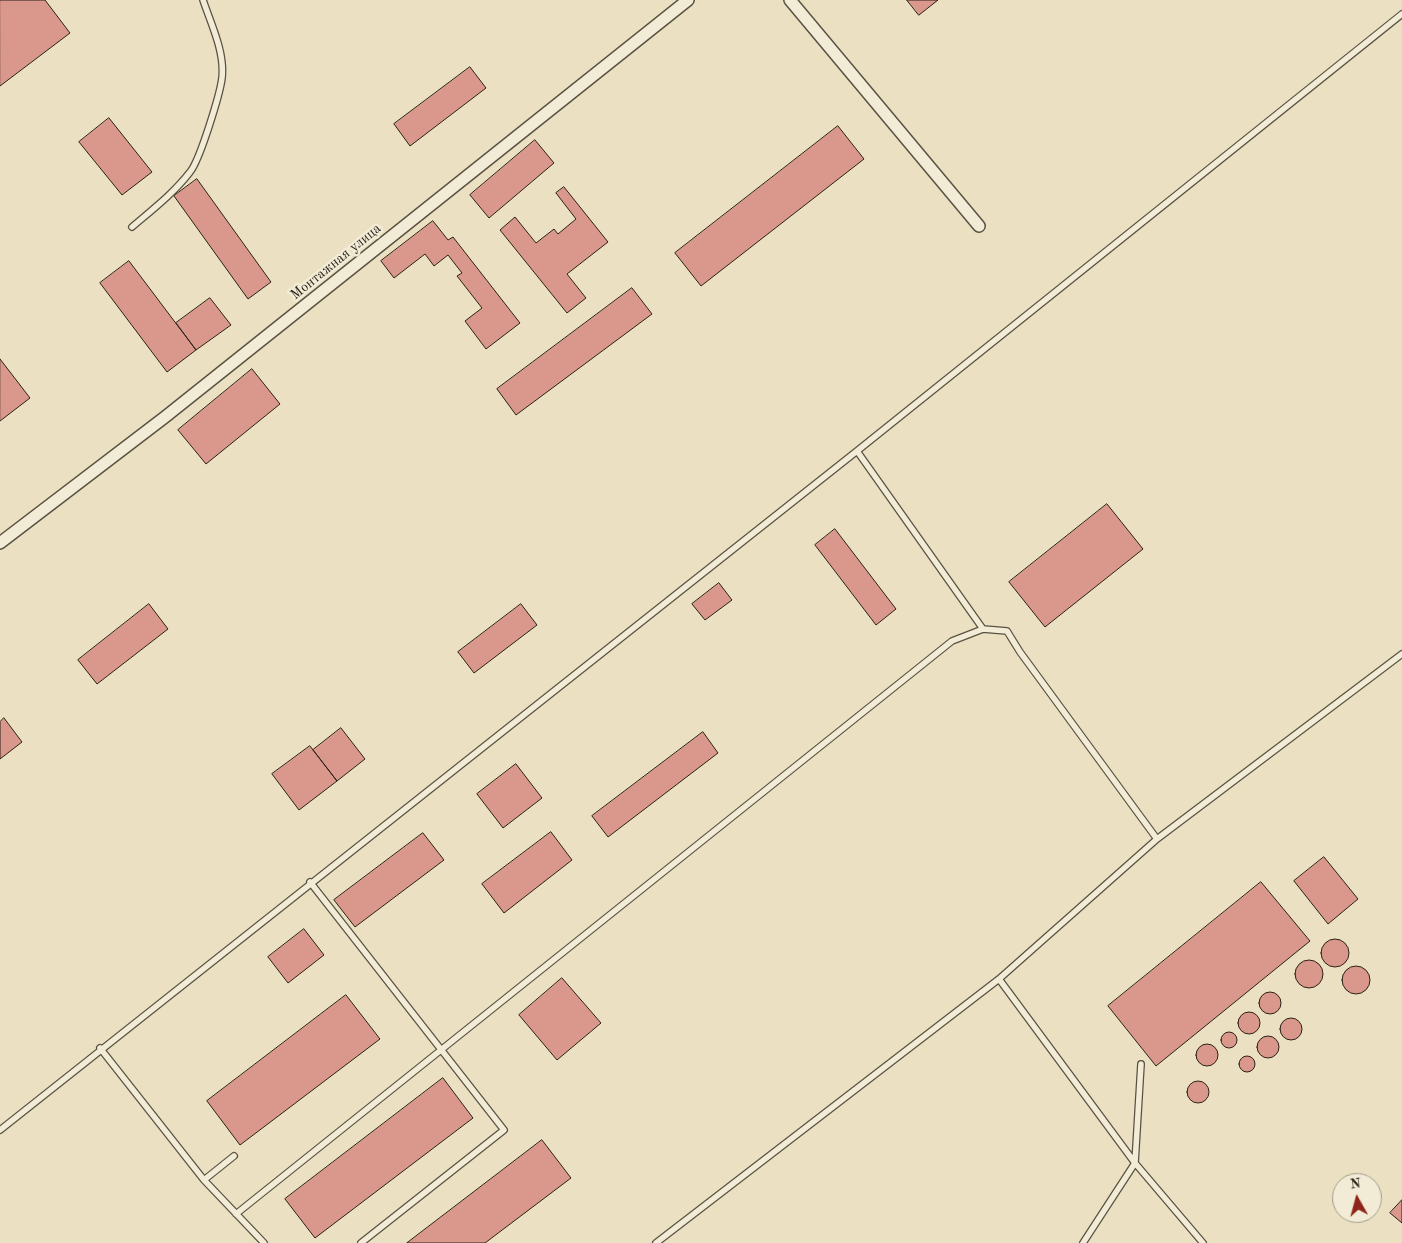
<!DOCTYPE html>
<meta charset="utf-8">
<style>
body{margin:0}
#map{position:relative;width:1402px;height:1243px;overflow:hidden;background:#ebe1c2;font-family:"Old Standard TT",serif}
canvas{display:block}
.north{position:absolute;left:1332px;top:1173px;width:50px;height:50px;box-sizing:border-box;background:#f2ecd7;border:1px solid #a29b8a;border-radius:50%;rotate:353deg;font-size:14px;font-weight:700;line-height:20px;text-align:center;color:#2a2117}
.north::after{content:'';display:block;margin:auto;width:18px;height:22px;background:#8f2418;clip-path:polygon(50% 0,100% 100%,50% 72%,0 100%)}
</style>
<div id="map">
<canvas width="1402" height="1243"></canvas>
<div class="north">N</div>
</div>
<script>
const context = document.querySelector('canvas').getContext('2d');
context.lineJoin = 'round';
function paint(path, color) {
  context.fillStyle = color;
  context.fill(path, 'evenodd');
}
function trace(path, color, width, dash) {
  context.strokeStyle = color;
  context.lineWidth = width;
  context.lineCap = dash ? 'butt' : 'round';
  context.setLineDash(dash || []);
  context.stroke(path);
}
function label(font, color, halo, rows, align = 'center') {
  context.font = font + ' "Old Standard TT",serif';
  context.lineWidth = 5;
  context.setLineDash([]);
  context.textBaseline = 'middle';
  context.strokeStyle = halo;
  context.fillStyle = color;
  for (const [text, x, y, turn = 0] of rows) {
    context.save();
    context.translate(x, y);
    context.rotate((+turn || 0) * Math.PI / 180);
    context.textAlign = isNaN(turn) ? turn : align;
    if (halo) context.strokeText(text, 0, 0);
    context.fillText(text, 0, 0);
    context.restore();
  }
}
const building = new Path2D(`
 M0 0H45L70 33 0 86Z
 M907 0H938L919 15Z
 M470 67 486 88 410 146 394 124Z
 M109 118 152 172 122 195 79 142Z
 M838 126 864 159 701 286 675 253Z
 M535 140 554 163 489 218 470 195Z
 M197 179 271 282 248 299 174 196Z
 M564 187 608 242 567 274 586 298 567 313 500 230 515 217 536 243 554 229 558 234 576 219 556 193Z
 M433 221 448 240 453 237 520 323 486 349 465 321 482 308 457 276 462 273 448 255 434 266 425 254 394 278 381 261Z
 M129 261 196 350 167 372 100 283Z
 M632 288 652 314 516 415 497 389Z
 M210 298 231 325 196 350 176 323Z
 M0 359 30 398 0 421Z
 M252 369 280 404 206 464 178 430Z
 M1107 504 1143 549 1045 627 1009 582Z
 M835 529 896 609 876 625 815 545Z
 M719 583 732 600 705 620 692 604Z
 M149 604 168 629 97 684 78 660Z
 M521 604 537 625 474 673 458 652Z
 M4 718 22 742 0 759V722Z
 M341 728 365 759 337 781 313 750Z
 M703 732 718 753 608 837 592 816Z
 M310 746 337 781 299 810 272 774Z
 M516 764 542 798 503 828 477 794Z
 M551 832 572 860 504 913 482 884Z
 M423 833 444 860 355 927 334 900Z
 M1324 857 1358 899 1328 924 1294 881Z
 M1261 882 1310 941 1156 1066 1108 1006Z
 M304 929 324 955 288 983 268 957Z
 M1321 953a14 14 0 1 1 28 0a14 14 0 1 1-28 0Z
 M1295 974a14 14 0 1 1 28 0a14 14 0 1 1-28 0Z
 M1342 980a14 14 0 1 1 28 0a14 14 0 1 1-28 0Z
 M562 978 601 1023 557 1060 519 1015Z
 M1259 1003a11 11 0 1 1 22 0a11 11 0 1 1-22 0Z
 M346 995 380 1039 240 1145 207 1101Z
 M1238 1023a11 11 0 1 1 22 0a11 11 0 1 1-22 0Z
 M1280 1029a11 11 0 1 1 22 0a11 11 0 1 1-22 0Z
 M1221 1040a8 8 0 1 1 16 0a8 8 0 1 1-16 0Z
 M1257 1047a11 11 0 1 1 22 0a11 11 0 1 1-22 0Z
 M1196 1055a11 11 0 1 1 22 0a11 11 0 1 1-22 0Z
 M1239 1064a8 8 0 1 1 16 0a8 8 0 1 1-16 0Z
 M443 1078 473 1118 315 1238 285 1199Z
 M1187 1092a11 11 0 1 1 22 0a11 11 0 1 1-22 0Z
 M542 1140 571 1178 485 1243H407Z
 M1402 1200V1223L1390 1213Z`);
const service = new Path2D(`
 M132 227C152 210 174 193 190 172 200 160 220 94 222 78 225 52 211 24 203 0
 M857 451 983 629
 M310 882 504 1130 361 1243
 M999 979 1135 1163 1203 1243
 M100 1048 204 1180 234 1156
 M0 1130 857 451 1402 14
 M204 1180 264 1243
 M236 1214 952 641 983 629 1007 631 1020 652 1157 839
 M656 1243 999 979 1157 839 1402 654
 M1083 1243 1135 1163 1141 1064`);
const minor = new Path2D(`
 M790 0 979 226
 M0 543 165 417 688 0`);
const streetNames = [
 ["Монтажная улица",336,262,-39]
];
paint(building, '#da978b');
trace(building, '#2a2117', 1);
trace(service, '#5a5142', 8);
trace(minor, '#5a5142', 14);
trace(service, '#f2ecd7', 5.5);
trace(minor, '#f2ecd7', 11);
label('14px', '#2a2117', '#f2ecd7', streetNames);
</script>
